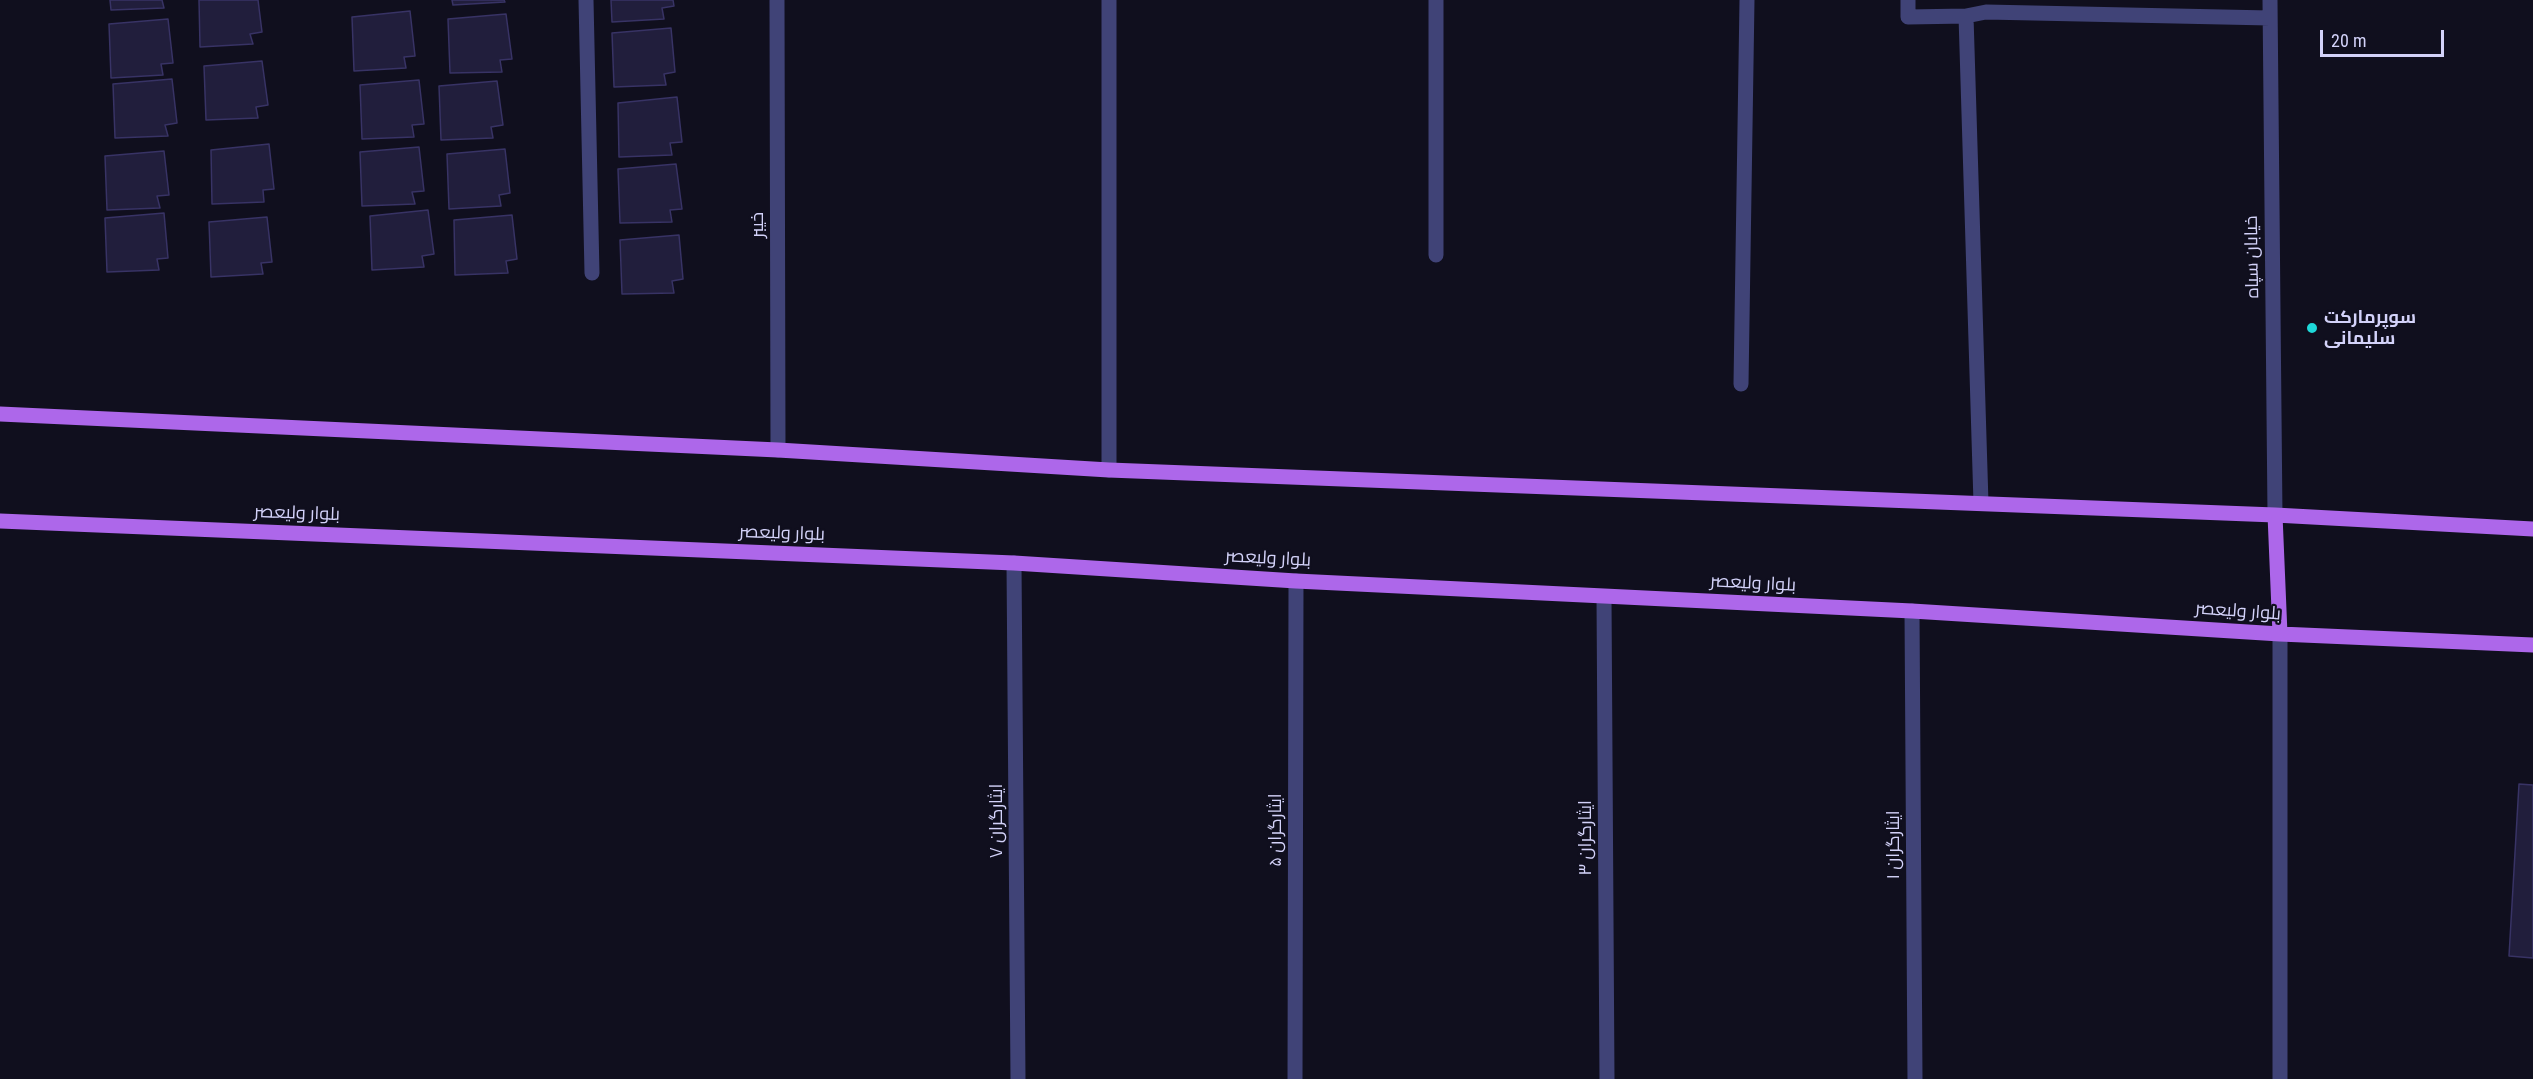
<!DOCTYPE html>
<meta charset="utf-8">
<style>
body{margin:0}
#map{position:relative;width:2533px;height:1079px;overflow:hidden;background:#100f1e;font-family:"Roboto Condensed",sans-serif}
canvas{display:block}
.scale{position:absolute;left:2320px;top:30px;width:124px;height:27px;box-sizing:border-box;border:3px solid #d3d2f9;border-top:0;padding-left:8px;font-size:18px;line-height:21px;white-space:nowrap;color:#d3d2f9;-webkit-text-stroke:4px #100f1e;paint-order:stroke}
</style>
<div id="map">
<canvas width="2533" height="1079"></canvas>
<div class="scale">20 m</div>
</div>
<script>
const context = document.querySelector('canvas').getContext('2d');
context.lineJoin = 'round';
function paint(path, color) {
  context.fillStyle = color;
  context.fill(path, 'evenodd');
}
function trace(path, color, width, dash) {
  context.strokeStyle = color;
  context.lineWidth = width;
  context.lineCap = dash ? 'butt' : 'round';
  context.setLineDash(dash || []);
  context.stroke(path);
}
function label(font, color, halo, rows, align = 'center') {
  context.font = font + ' "Roboto Condensed",Cairo,sans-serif';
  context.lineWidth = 4.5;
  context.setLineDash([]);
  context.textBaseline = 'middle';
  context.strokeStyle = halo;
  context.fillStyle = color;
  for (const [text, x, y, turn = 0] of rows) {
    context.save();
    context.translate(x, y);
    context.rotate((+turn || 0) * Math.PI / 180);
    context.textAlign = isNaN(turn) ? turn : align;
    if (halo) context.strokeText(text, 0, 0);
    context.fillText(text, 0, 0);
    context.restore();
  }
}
const building = new Path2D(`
 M110 0H162L164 8 111 10Z
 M199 0H258L262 32 250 34 253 44 200 47Z
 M452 0H504L505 2 453 5Z
 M611 0H673L674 6 662 8 664 19 612 22Z
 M410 11 415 56 404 57 406 68 354 71 352 17Z
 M506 14 512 59 500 60 502 72 450 73 448 19Z
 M168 19 173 63 161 64 163 75 111 78 109 24Z
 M671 28 675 72 664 74 666 85 614 87 612 33Z
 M262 61 268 105 256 107 258 118 206 120 204 66Z
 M172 79 177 123 165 125 168 136 115 138 113 84Z
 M419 80 424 124 412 125 414 137 362 139 360 85Z
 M497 81 503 125 491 127 493 138 441 140 439 86Z
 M677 97 682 142 670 143 672 155 619 157 618 103Z
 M269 144 274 189 263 190 264 202 212 204 211 150Z
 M419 147 424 191 412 192 415 204 362 206 360 152Z
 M505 149 510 193 499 195 501 206 449 209 447 154Z
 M164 151 169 195 157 196 160 208 107 210 105 156Z
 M676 164 682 209 670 210 672 222 620 223 618 169Z
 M428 210 434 254 422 256 424 267 372 270 370 216Z
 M164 213 168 258 157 259 159 270 107 272 105 218Z
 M512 215 517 259 506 261 508 273 455 275 454 220Z
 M267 217 272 262 261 263 263 274 211 277 209 222Z
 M679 235 683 279 672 281 674 293 622 294 620 240Z
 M2519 784 2533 785V958L2509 956Z`);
const minor = new Path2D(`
 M586 0 592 273
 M777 0 778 450
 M1908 0V17L1966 16 1986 12 2270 18
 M2270 0 2275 515
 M1966 16 1981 503
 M1436 255V0
 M1741 384 1747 0
 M1109 470V0
 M1014 563 1018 1079
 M1604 597 1607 1079
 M1912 611 1915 1079
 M2280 634V1079
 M1295 1079 1296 581`);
const major = new Path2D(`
 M0 414 778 450 1109 470 2275 515 2533 529
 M2275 515 2280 634
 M0 521 1014 563 1296 581 1912 611 2280 634 2533 645`);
const markers = [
 [2312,328,6,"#1ed8d9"]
];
const streetNames = [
 ["خیبر",758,225,-90],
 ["خیابان سپاه",2253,257,-91],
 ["بلوار ولیعصر",297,514,2],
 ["بلوار ولیعصر",782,534,2],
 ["بلوار ولیعصر",1268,559,3],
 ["بلوار ولیعصر",1753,584,3],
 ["بلوار ولیعصر",2238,612,4],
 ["ایثارگران ۷",997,821,-90],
 ["ایثارگران ۵",1276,830,-90],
 ["ایثارگران ۳",1586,838,-90],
 ["ایثارگران ۱",1894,845,-90]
];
const poiNames = [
 ["سوپرمارکت",2324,318],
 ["سلیمانی",2324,339]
];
paint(building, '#211e3c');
trace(building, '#383365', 1.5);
trace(minor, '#404377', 15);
trace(major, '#ad67ea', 15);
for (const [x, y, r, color] of markers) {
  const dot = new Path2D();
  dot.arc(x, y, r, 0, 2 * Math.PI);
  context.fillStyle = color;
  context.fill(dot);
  trace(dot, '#100f1e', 2);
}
label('18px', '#d3d2f9', '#100f1e', streetNames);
label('bold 18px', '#d3d2f9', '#100f1e', poiNames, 'left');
</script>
